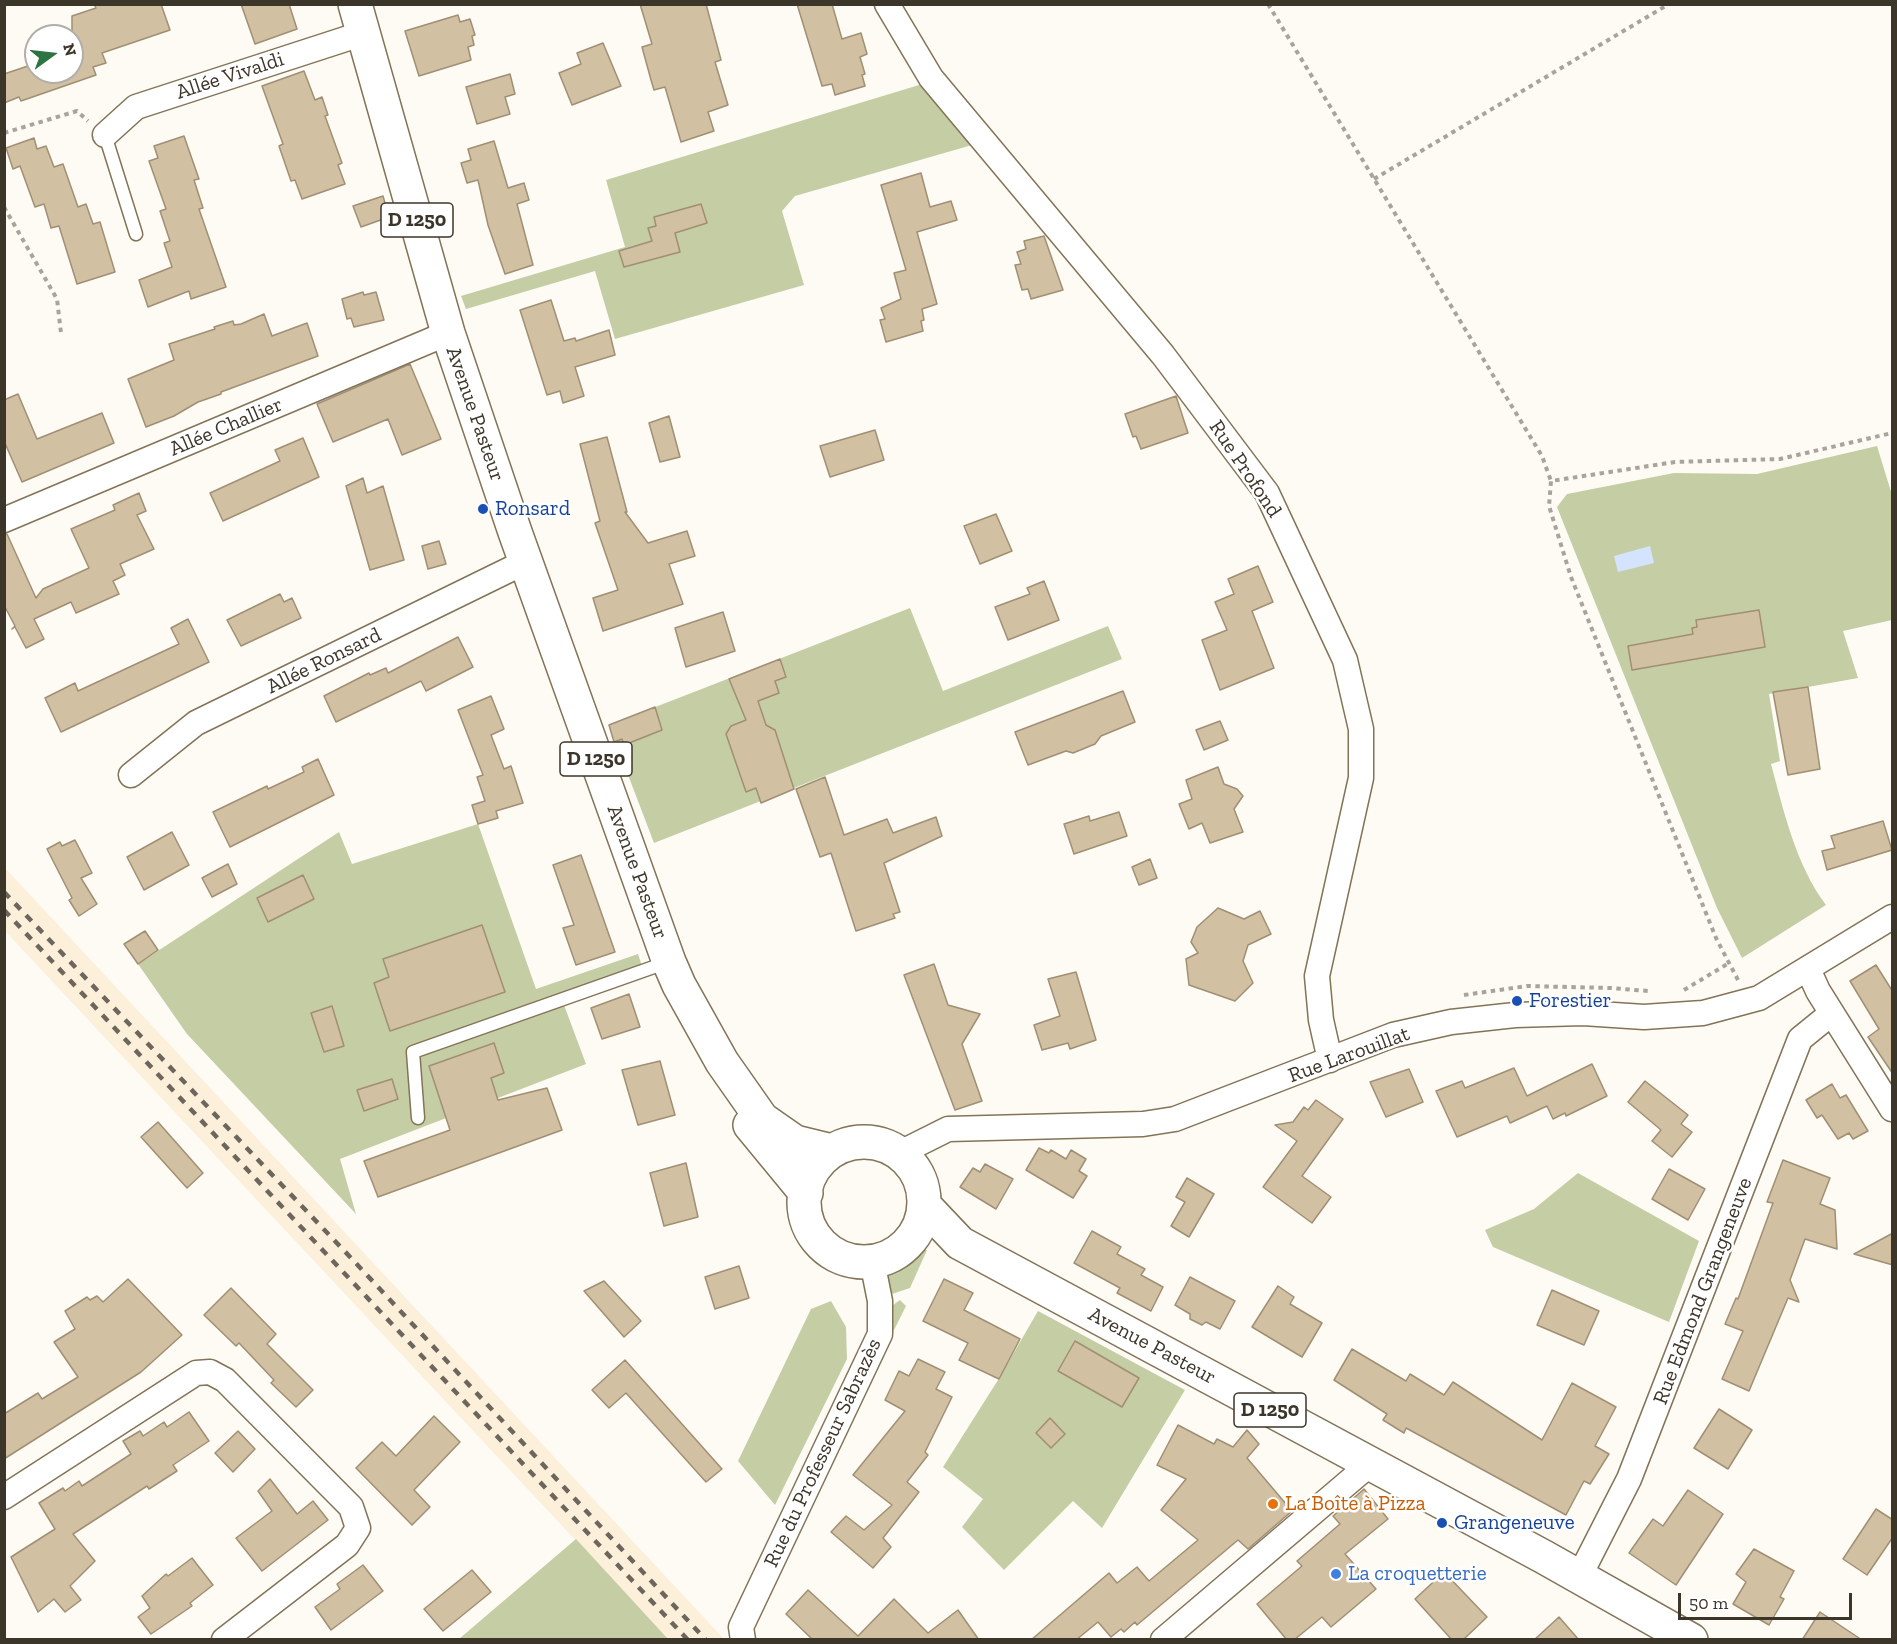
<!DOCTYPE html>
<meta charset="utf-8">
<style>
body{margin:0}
#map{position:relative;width:1897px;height:1644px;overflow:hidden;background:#fefbf5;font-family:"Zilla Slab",serif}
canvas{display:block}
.frame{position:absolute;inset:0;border:6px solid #3c3529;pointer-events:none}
.north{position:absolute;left:24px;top:24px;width:60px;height:60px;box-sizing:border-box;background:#fff;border:2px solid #b1aea9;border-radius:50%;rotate:75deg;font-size:16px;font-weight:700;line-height:24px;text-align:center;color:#3c3529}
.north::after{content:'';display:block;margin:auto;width:21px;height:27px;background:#2c7542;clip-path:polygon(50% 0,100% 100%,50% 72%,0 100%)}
.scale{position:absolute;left:1678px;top:1593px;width:174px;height:27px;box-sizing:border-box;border:3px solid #3c3529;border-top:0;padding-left:8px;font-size:18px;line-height:21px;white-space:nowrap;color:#3c3529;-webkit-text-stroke:4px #fff;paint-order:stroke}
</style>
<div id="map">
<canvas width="1897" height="1644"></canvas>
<div class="frame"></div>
<div class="north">N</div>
<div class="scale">50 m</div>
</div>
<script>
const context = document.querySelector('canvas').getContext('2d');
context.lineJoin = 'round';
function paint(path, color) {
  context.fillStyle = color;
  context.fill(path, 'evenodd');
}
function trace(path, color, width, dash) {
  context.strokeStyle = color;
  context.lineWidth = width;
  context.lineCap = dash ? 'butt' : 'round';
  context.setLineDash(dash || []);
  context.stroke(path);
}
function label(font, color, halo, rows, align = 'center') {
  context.font = font + ' "Zilla Slab",serif';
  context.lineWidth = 5;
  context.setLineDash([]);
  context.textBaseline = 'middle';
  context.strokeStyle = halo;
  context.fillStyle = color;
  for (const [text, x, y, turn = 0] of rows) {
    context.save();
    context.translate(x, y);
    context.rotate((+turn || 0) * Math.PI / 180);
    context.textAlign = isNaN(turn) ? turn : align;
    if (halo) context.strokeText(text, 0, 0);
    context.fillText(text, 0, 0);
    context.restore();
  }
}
const built = new Path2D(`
 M5 868 724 1639H668L5 931Z`);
const green = new Path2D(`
 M929 82 979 143 795 196 782 211 804 285 615 339 595 271 466 309 461 296 625 247 606 180Z
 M1877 446 1892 495V620L1843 631 1858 678 1769 694 1780 761 1771 764C1784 812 1796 865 1826 905L1742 958 1717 908 1557 507 1567 494 1674 473 1757 474Z
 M910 608 943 691 1108 626 1122 659 654 843 609 725Z
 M478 824 536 989 638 954 645 975 564 1005 586 1064 340 1159 356 1214 187 1034 138 964 339 832 352 864Z
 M1578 1173 1699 1241 1669 1322 1493 1247 1485 1230 1534 1209Z
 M921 1249 927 1250 910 1288 892 1294 886 1288 888 1269Z
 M900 1300 906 1306 894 1330 888 1333 889 1308Z
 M831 1301 846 1327 847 1359 775 1505 738 1461 811 1309Z
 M1038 1311 1185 1390 1102 1528 1073 1501 1004 1570 962 1527 983 1499 943 1467 998 1380Z
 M576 1539 668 1639H459Z`);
const water = new Path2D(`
 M1650 546 1654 563 1618 572 1614 556Z`);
const building = new Path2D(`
 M94 4H161L170 30 102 53 106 63 93 67 96 75 21 101 19 97 4 103V74L34 64 36 72H72V16L96 8Z
 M241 4H289L297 29 255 44Z
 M640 4H706L721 60 715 62 728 105 708 112 714 131 681 142 665 87 654 90 651 80 642 47 652 44Z
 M797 4H832L842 39 861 33 867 54 860 57 865 74 862 75 865 86 835 95 832 84 822 86Z
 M458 15 460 22 470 19 475 35 472 36 474 45 468 47 471 60 419 76 405 31Z
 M603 43 621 86 572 105 559 73 581 64 577 53Z
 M304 71 315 100 322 97 328 115 325 116 342 163 338 165 345 184 302 199 295 180 291 181 279 146 283 144 262 86Z
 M510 74 515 94 505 97 510 114 477 124 466 87Z
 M184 136 199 179 194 180 203 208 199 209 226 287 191 299 189 291 148 307 139 280 172 267 164 243 170 241 160 211 166 209 149 161 158 158 154 146Z
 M34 138 37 149 46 146 54 167 63 164 78 207 86 204 93 224 100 222 115 272 77 284 59 226 51 228 44 204 35 207 20 166 13 169 6 148Z
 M494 141 508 188 524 183 529 200 517 204 533 265 505 274 488 225 478 180 467 183 461 163 471 160 468 149Z
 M921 173 930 207 951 201 957 220 917 232 937 304 922 309 924 320 921 321 923 331 886 342 880 320 885 319 881 308 901 299 894 273 906 270 881 185Z
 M383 196 389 217 361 227 353 206Z
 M701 204 707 223 675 233 680 252 624 267 619 251 652 241 648 228 656 226 654 217Z
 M1044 236 1063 290 1031 299 1028 289 1022 290 1015 265 1021 264 1017 252 1026 249 1024 241Z
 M363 292 364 295 376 292 384 320 354 327 351 318 347 319 342 299Z
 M551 300 564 341 575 338 576 341 609 330 615 355 575 367 584 396 563 403 560 391 547 395 520 310Z
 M264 314 272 336 307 323 318 356 221 392V394L198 402 174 416 146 427 128 379 174 360 169 344 215 329 214 327 233 321 234 325 241 324Z
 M410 364 441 439 402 455 388 419 333 442 317 404Z
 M18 394 37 439 102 413 114 443 22 482 4 441V400Z
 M1176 396 1188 433 1141 449 1136 436 1133 437 1125 414Z
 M669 416 680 457 660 462 649 423Z
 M875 430 884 460 830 477 820 446Z
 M607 437 627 512H625L648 543 687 531 695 556 669 564 683 604 603 631 593 598 618 590 595 523 600 521 580 444Z
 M303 438 319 477 223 521 210 493 280 461 275 450Z
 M363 478 367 493 383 486 404 560 370 570 346 486Z
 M139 493 146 511 137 515 154 549 120 564 125 575 113 581 119 594 76 613 71 602 34 619 44 639 26 648 15 627 12 629 15 626 4 605V534H7L36 598 43 589 89 568 71 529 115 510 113 505Z
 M996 514 1012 551 980 564 964 526Z
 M439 541 446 564 428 569 422 546Z
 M1258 566 1273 602 1252 611 1274 668 1220 690 1202 640 1227 630 1215 602 1234 594 1228 579Z
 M1044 581 1059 620 1008 640 995 607 1030 594 1027 588Z
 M280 594 284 602 292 598 301 618 241 646 227 620Z
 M1759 610 1765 647 1632 670 1628 646 1693 634 1692 628 1697 627 1696 620Z
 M723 612 735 651 686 667 675 628Z
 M188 619 209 662 61 732 45 698 75 683 78 691 179 644 171 628Z
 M458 637 473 667 426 691 421 681 336 722 324 696 369 673 370 675 386 668 388 673Z
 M780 659 786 677 775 681 779 693 758 701 766 725 775 730 794 789 761 803 756 788 746 792 726 734 731 726 746 720 729 679Z
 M1808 687 1820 769 1788 775 1773 692Z
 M1123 691 1135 722 1101 736 1095 744 1073 753 1066 751 1028 765 1015 732Z
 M491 696 504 729 491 735 504 769 511 766 523 803 496 811 498 818 478 824 472 805 485 801 477 777 483 775 458 710Z
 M655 707 662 730 624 745 622 739 614 742 609 725Z
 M1220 721 1228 740 1204 750 1196 730Z
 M318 759 334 795 230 847 213 812 267 786 268 789 304 772 302 767Z
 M1218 767 1224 784 1237 789 1243 796 1234 809 1243 832 1210 843 1202 823 1189 829 1179 804 1192 799 1186 780Z
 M825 777 844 835 887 819 893 833 936 817 942 836 884 863 900 912 893 914 895 918 856 931 831 853 820 857 796 789Z
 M1119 812 1127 836 1074 854 1064 824 1089 816 1090 821Z
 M1883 821 1892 850 1827 870 1822 851 1835 848 1831 836Z
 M172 832 189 865 144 890 127 857Z
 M75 840 92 873 81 878 97 904 79 916 69 900 72 898 47 849 60 842 62 846Z
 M581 855 615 952 576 965 563 928 574 925 553 865Z
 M1150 859 1157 878 1139 885 1132 867Z
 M228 864 237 884 212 897 202 878Z
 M303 875 314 899 268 922 257 898Z
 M1218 908 1244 919 1260 911 1271 934 1248 945 1243 961 1253 983 1235 1001 1189 985 1186 959 1198 953 1191 942 1197 927Z
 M482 925 505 992 390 1031 374 983 389 977 383 959Z
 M145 931 158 950 138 964 124 944Z
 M934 964 948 1005 980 1014 962 1044 982 1101 955 1110 904 975Z
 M1876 965 1893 992V1074L1868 1037 1879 1029 1850 981Z
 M1076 972 1096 1040 1070 1049 1068 1043 1042 1050 1034 1025 1060 1016 1048 979Z
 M629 994 640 1027 602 1039 591 1008Z
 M332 1006 344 1046 324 1052 311 1013Z
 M494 1043 504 1073 491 1078 498 1100 547 1088 562 1130 378 1197 364 1161 450 1130 429 1066Z
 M660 1061 675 1115 638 1125 622 1070Z
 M1592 1064 1607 1096 1566 1116 1565 1113 1553 1119 1547 1106 1510 1123 1507 1116 1457 1137 1436 1091 1462 1081 1465 1088 1514 1068 1527 1096Z
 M1409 1069 1423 1102 1386 1117 1370 1082Z
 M392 1079 398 1099 364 1111 357 1090Z
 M1645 1081 1688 1115 1681 1124 1692 1132 1672 1157 1652 1141 1661 1130 1628 1102Z
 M1832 1084 1840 1098 1846 1095 1868 1131 1853 1139 1849 1133 1838 1139 1822 1115 1817 1118 1806 1100Z
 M1316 1100 1343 1119 1302 1176 1331 1197 1312 1223 1263 1187 1297 1141 1275 1125 1293 1122 1304 1107 1308 1110Z
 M158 1122 203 1173 187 1188 141 1137Z
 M1039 1148 1049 1153 1051 1150 1066 1159 1071 1150 1086 1159 1079 1171 1087 1176 1073 1198 1026 1170Z
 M1783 1160 1830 1178 1820 1204 1835 1210 1837 1249 1805 1239 1790 1280 1799 1302 1788 1298 1749 1391 1722 1379 1743 1331 1725 1324 1736 1298 1738 1299 1773 1203 1767 1202Z
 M686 1163 698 1217 664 1226 650 1173Z
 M985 1164 1013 1179 996 1209 960 1187 973 1168 980 1172Z
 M1669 1169 1705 1189 1688 1220 1652 1199Z
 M1187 1178 1214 1194 1189 1237 1171 1226 1185 1202 1176 1197Z
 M1092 1231 1121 1247 1117 1254 1145 1269 1141 1275 1163 1287 1151 1311 1117 1293 1120 1288 1074 1263Z
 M1893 1233V1265L1854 1254Z
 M739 1266 749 1298 715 1309 705 1277Z
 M1190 1277 1235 1301 1220 1329 1206 1322 1202 1325 1190 1319V1314L1175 1305Z
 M128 1279 182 1335 141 1372 4 1459V1414L38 1393 42 1399 78 1377 54 1342 75 1329 65 1311 87 1297 90 1300 97 1296 103 1302Z
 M944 1279 973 1293 964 1310 1020 1339 999 1379 959 1360 968 1343 923 1321Z
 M604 1281 641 1321 624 1337 584 1291Z
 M1278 1286 1294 1297 1290 1304 1322 1323 1302 1357 1252 1327Z
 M231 1288 276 1334 267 1344 313 1390 296 1407 271 1383 274 1380 239 1343 236 1346 204 1315Z
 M1552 1290 1599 1311 1584 1345 1537 1325Z
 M1075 1341 1139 1378 1122 1407 1058 1371Z
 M1352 1349 1406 1381 1410 1374 1444 1395 1453 1382 1542 1440 1572 1383 1616 1407 1595 1446 1609 1454 1590 1484 1584 1481 1566 1515 1406 1428 1404 1433 1383 1420 1387 1414 1334 1380Z
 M918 1359 945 1372 936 1389 952 1397 925 1452 928 1455 907 1482 919 1492 883 1538 891 1547 873 1568 831 1532 846 1516 864 1530 892 1505 853 1475 905 1411 885 1400 899 1371 909 1376Z
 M625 1360 722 1469 706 1482 626 1393 609 1408 592 1390Z
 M1719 1409 1752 1430 1728 1469 1694 1448Z
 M189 1412 209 1441 173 1465 177 1471 149 1489 147 1486 73 1534 95 1561 70 1586 81 1600 65 1612 54 1599 38 1612 11 1557 55 1529 39 1503 63 1488 65 1491 79 1481 82 1486 131 1454 123 1441 140 1431 143 1436 164 1422 167 1427Z
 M434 1416 460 1442 414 1490 430 1507 412 1525 356 1468 382 1442 396 1456Z
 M1050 1418 1065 1434 1051 1448 1036 1433Z
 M1178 1425 1214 1444 1217 1439 1233 1447 1247 1430 1259 1444 1247 1458 1292 1511 1248 1549 1238 1540 1137 1625 1135 1622 1124 1632 1121 1629 1111 1637 1098 1622 1076 1640H1031L1109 1573 1117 1583 1137 1567 1149 1581 1198 1540 1161 1510 1186 1479 1157 1465Z
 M238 1431 255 1449 233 1472 215 1453Z
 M270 1479 297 1514 313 1501 328 1520 262 1571 236 1538 272 1511 258 1491Z
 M1364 1489 1388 1519 1345 1554 1376 1589 1331 1627 1322 1617 1294 1640H1287L1257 1604 1302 1566 1297 1561 1340 1524 1333 1516Z
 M1688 1490 1723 1514 1676 1585 1629 1553 1653 1519 1663 1526Z
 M1876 1509 1893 1520V1537L1867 1575 1843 1559Z
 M1754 1549 1794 1571 1780 1597 1784 1599 1769 1625 1733 1604 1746 1582 1736 1574Z
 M192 1558 213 1585 190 1603 192 1606 151 1634 138 1617 150 1608 142 1596 166 1574 168 1576Z
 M363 1565 383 1591 331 1630 315 1607 340 1589 337 1584Z
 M472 1570 491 1592 443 1631 424 1609Z
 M1444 1572 1487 1617 1463 1640H1452L1415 1599Z
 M808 1590 858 1636 894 1599 928 1633 958 1610 979 1640H813L786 1614Z
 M1820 1612 1862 1640H1802Z
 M1559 1617 1579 1640H1534Z`);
const path = new Path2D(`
 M1268 4 1542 456 1551 481
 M4 133 77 111 88 121
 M1374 179 1669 4
 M4 207 57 299 61 333
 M1738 980 1716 938 1571 577 1549 506 1551 481 1675 462 1780 459 1892 433
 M1684 990 1729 963
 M1464 995 1527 986 1611 988 1648 991`);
const service = new Path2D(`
 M105 135 136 234
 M418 1118 413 1052 668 962`);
const minor = new Path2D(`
 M887 4 931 78 1163 355 1267 493 1345 660 1361 729V778L1317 976 1321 1020 1330 1060
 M105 135 136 107 364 33
 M4 520 448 333
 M131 775 196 723 525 562
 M1808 969 1818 991 1892 1109
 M900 1153 948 1129 1143 1124 1175 1119 1393 1035 1451 1022 1515 1015 1583 1013 1644 1017 1703 1013 1759 998 1892 917
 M4 1497 196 1373 210 1372 225 1380 351 1507 358 1528 347 1545 224 1640
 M1579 1577 1629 1479 1800 1039 1832 1013
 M743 1640 741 1627 880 1334V1301L872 1261
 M1163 1640 1370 1464`);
const primary = new Path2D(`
 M355 4 448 333 515 532 669 962 679 985 722 1062 762 1119 795 1142 832 1151
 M750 1125 806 1193
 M804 1202a60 60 0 1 1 120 0a60 60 0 1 1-120 0Z
 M924 1205 960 1243 1544 1557 1691 1640`);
const rail = new Path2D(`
 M4 892 352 1259 706 1640
 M4 910 688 1640`);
const markers = [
 [483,509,6,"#1a4fb4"],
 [1517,1001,6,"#1a4fb4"],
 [1273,1504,6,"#e8710a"],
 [1442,1523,6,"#1a4fb4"],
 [1336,1574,6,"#3f7fe0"]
];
const shields = [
 [417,220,72],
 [596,759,72],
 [1270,1410,72]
];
const shieldNames = [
 ["D 1250",417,220],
 ["D 1250",596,759],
 ["D 1250",1270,1410]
];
const streetNames = [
 ["Allée Vivaldi",230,76,-18],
 ["Avenue Pasteur",475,414,71],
 ["Allée Challier",226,427,-23],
 ["Rue Profond",1245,469,56],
 ["Allée Ronsard",324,661,-26],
 ["Avenue Pasteur",637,872,70],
 ["Rue Larouillat",1349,1055,-20],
 ["Rue Edmond Grangeneuve",1703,1291,-69],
 ["Avenue Pasteur",1152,1346,28],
 ["Rue du Professeur Sabrazès",823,1453,-65]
];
const transitNames = [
 ["Ronsard",495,509],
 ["Forestier",1529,1001],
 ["Grangeneuve",1454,1523]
];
const foodNames = [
 ["La Boîte à Pizza",1285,1504]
];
const shopNames = [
 ["La croquetterie",1348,1574]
];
paint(built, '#fdf0da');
paint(green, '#c5cda4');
paint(water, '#d4e3fe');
paint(building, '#d2c0a3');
trace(building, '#a08f73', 1.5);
trace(service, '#837357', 15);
trace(minor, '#837357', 27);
trace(primary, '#837357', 36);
trace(path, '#a9a49b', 4, [4.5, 4.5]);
trace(service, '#fff', 12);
trace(minor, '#fff', 24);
trace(primary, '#fff', 33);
trace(rail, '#6c665c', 4.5, [8, 8]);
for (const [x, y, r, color] of markers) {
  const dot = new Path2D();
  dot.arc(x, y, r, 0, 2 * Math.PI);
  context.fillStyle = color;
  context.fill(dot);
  trace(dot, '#fff', 2);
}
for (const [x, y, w] of shields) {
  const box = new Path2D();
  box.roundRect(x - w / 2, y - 17, w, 34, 4.5);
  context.fillStyle = '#fff';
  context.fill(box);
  trace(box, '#3c3529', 1.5);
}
label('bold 20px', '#3c3529', null, shieldNames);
label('21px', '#3c3529', '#fff', streetNames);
label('21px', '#164399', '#fff', transitNames, 'left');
label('21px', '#c56008', '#fff', foodNames, 'left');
label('21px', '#366cbe', '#fff', shopNames, 'left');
</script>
